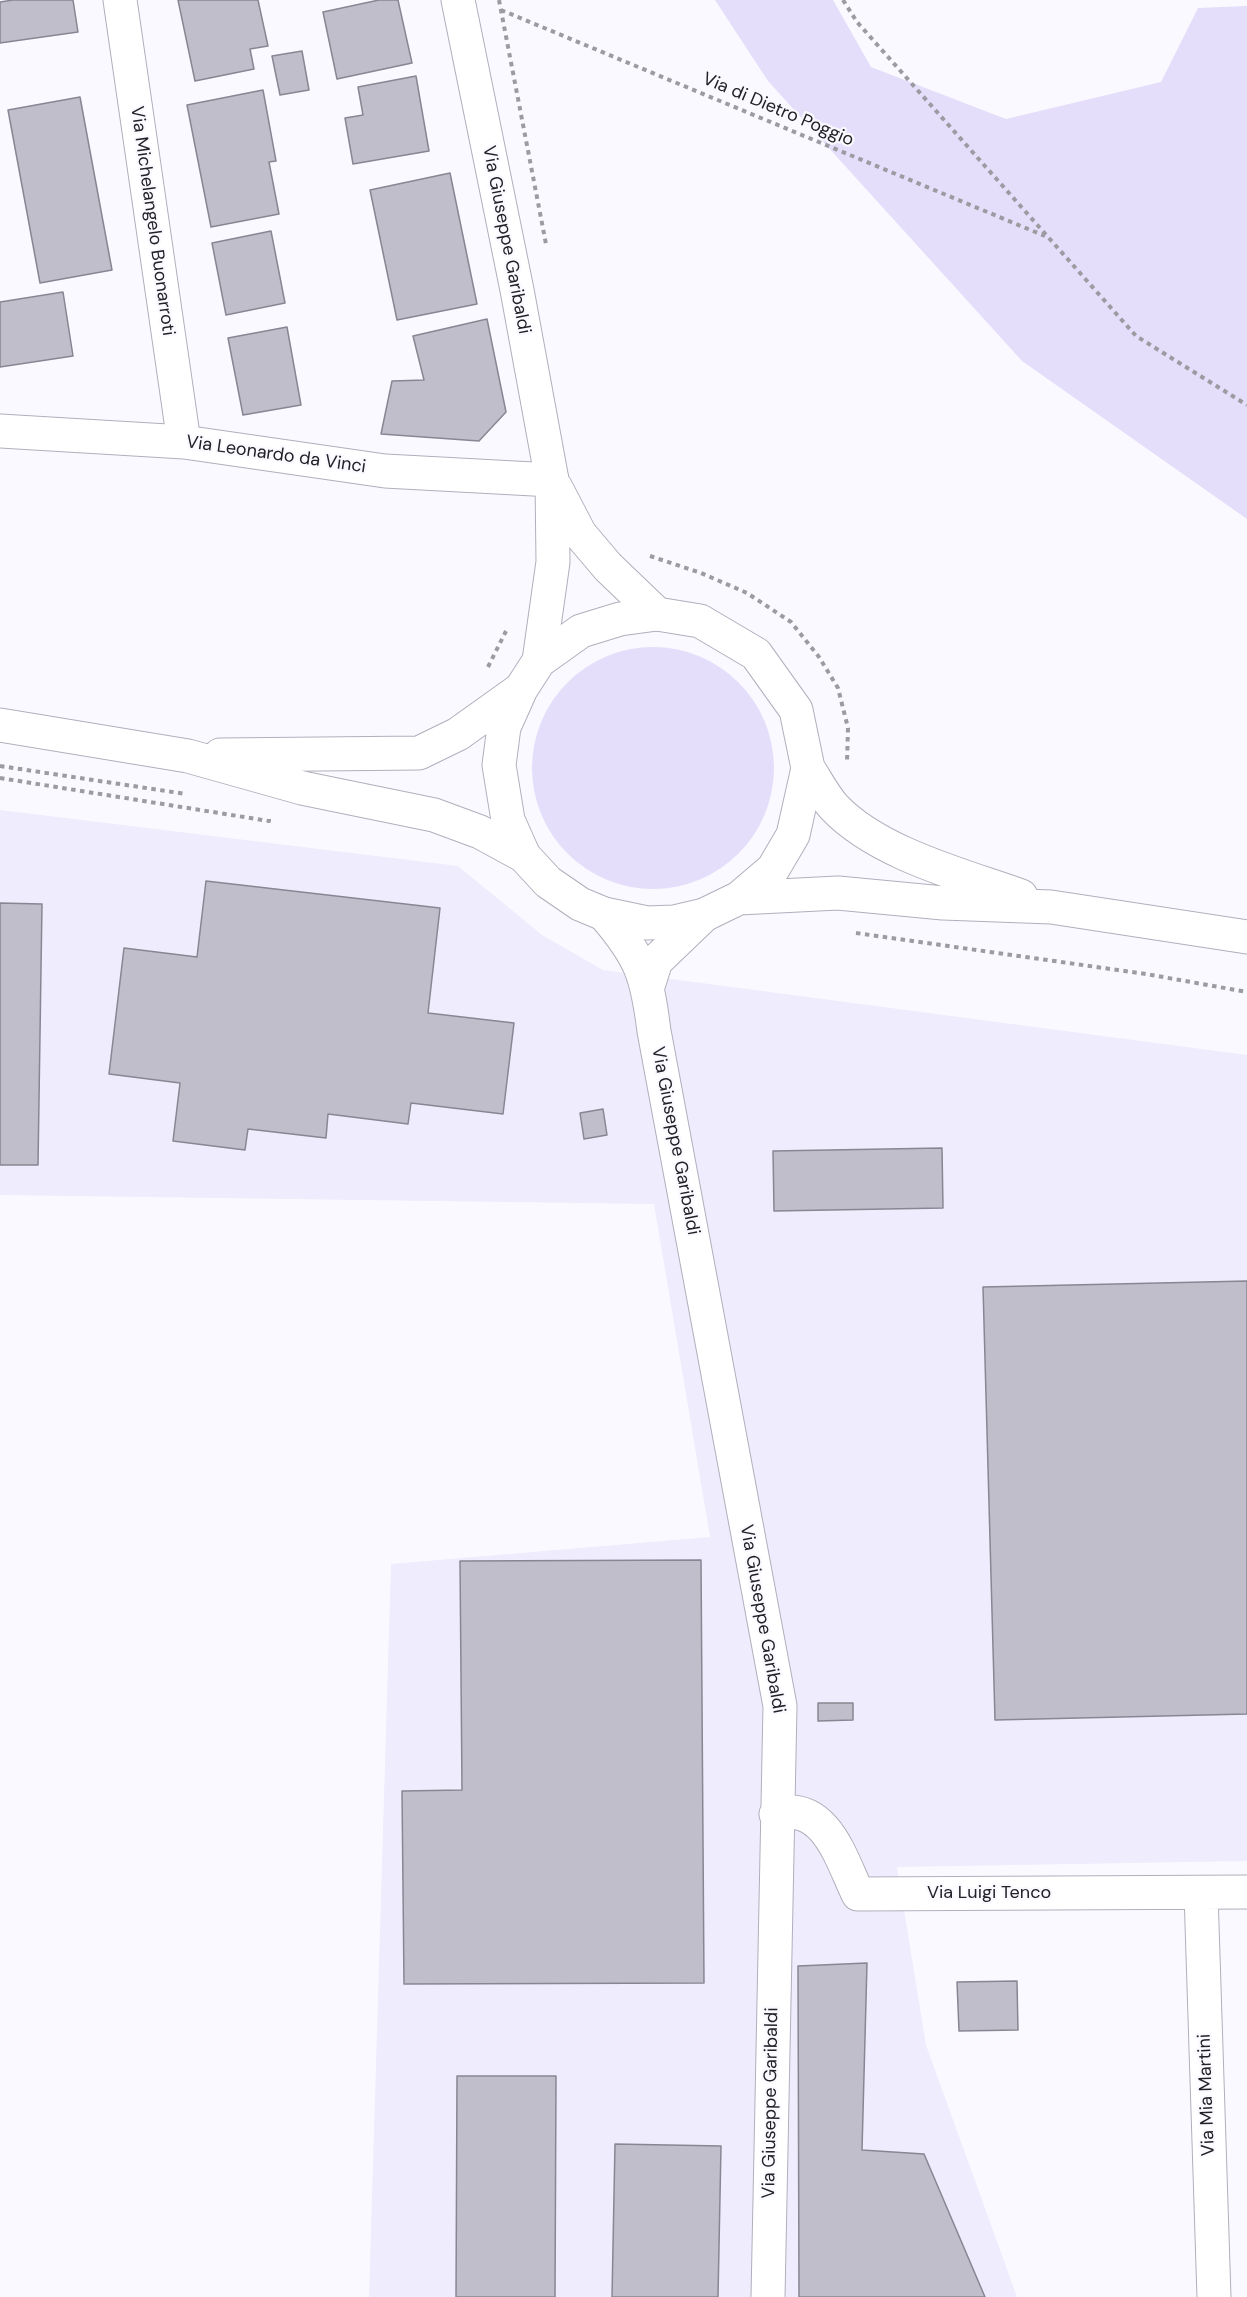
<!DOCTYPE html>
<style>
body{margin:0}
canvas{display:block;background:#faf9ff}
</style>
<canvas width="1247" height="2297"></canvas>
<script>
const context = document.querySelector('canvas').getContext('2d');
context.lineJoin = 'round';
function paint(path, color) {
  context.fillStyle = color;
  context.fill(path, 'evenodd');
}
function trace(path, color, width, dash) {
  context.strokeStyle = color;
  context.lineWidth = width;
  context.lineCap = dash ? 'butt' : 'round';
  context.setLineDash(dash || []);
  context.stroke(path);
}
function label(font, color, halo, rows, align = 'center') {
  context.font = font + ' "DM Sans",sans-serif';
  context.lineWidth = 4.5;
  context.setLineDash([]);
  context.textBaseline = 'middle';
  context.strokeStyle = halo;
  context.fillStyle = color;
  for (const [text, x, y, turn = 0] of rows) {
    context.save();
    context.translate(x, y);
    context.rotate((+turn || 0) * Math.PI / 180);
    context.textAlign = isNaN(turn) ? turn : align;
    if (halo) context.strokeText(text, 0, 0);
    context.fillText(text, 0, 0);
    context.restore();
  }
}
const built = new Path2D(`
 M0 810 458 866 542 935 603 970 1247 1055V1861L897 1867 926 2045 1017 2297H369L391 1564 710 1537 654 1204 0 1195Z`);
const green = new Path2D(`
 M715 0H833L871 67 1006 119 1161 82 1198 8 1247 6V519L1022 361 768 81Z
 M532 768a121 121 0 1 1 242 0a121 121 0 1 1-242 0Z`);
const building = new Path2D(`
 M13 0H73L78 32 0 43V2Z
 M178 0H258L268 46 250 49 254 69 195 81Z
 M379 0H398L412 63 337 79 323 12Z
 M302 51 309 90 280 95 272 56Z
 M416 76 429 151 353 164 345 118 363 115 358 87Z
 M263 90 276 161 269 162 279 214 211 227 187 105Z
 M80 97 112 270 40 283 8 110Z
 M450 173 477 304 397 320 370 190Z
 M271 231 285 303 226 315 212 243Z
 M63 292 73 356 0 367V302Z
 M487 319 506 412 479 441 381 434 392 381 424 380 413 336Z
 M287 327 301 405 243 415 228 338Z
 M206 881 440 908 428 1013 514 1023 503 1114 411 1103 408 1124 328 1114 326 1138 248 1129 245 1150 173 1141 180 1083 109 1074 124 948 197 957Z
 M0 903 42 904 38 1165H0Z
 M603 1109 607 1135 584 1139 580 1113Z
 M942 1148 943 1208 774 1211 773 1151Z
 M1247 1281V1714L995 1720 983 1287Z
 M701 1560 704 1983 404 1984 402 1791 462 1790 460 1561Z
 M818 1703H853V1720L818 1721Z
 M867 1963 862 2150 924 2154 985 2297H799L798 1966Z
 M1017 1981 1018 2030 959 2031 957 1982Z
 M457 2076H556L555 2297H456Z
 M615 2144 721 2146 718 2297H612Z`);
const path = new Path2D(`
 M499 0 546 244
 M843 0 857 22 1136 336 1247 405
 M501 10 1045 236
 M650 556 701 573 747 593 791 622 819 657 838 688 848 728 847 762
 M488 667 506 631
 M0 766 186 794
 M0 778 269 821V815
 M856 933 1146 974 1247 992`);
const minor = new Path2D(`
 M120 0 184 442
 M0 431 184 442 385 471 552 480
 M604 914C641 957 647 975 654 1031L780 1706 768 2297
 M648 986 656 961 704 915
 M776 1814C826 1801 841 1859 858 1894L1247 1892
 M1201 1893 1214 2297`);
const tertiary = new Path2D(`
 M458 0 517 290 552 480 553 562 539 661
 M556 488 580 534 608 567 657 614`);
const secondary = new Path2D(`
 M0 725 188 756 302 788 434 815 480 832 524 856 548 882 580 904 604 914 647 923 674 922 704 915 739 898 773 869 793 835 808 768 796 710 756 654 700 621 657 614 620 619 581 631 539 661 521 689 504 727 499 765 508 820 524 856
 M220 755 419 753 458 734 521 689
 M808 768C816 780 824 796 834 807 877 853 962 875 1021 896
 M739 898 838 893 943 903 1051 907 1247 937`);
const streetNames = [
 ["Via di Dietro Poggio",778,110,23],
 ["Via Michelangelo Buonarroti",152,221,82],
 ["Via Giuseppe Garibaldi",506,240,79],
 ["Via Leonardo da Vinci",276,455,8],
 ["Via Giuseppe Garibaldi",675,1141,79],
 ["Via Giuseppe Garibaldi",762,1619,80],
 ["Via Luigi Tenco",989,1893],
 ["Via Mia Martini",1207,2095,-92],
 ["Via Giuseppe Garibaldi",771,2103,-89]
];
paint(built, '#efecfd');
paint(green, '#e4defb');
paint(building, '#c0becb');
trace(building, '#898693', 1.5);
trace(minor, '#b1afbc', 35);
trace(tertiary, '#b1afbc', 35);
trace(secondary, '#b1afbc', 35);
trace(path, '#9c9ba1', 4, [4.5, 4.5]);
trace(minor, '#fff', 33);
trace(tertiary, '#fff', 33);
trace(secondary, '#fff', 33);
label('18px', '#222126', '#faf9ff', streetNames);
</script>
